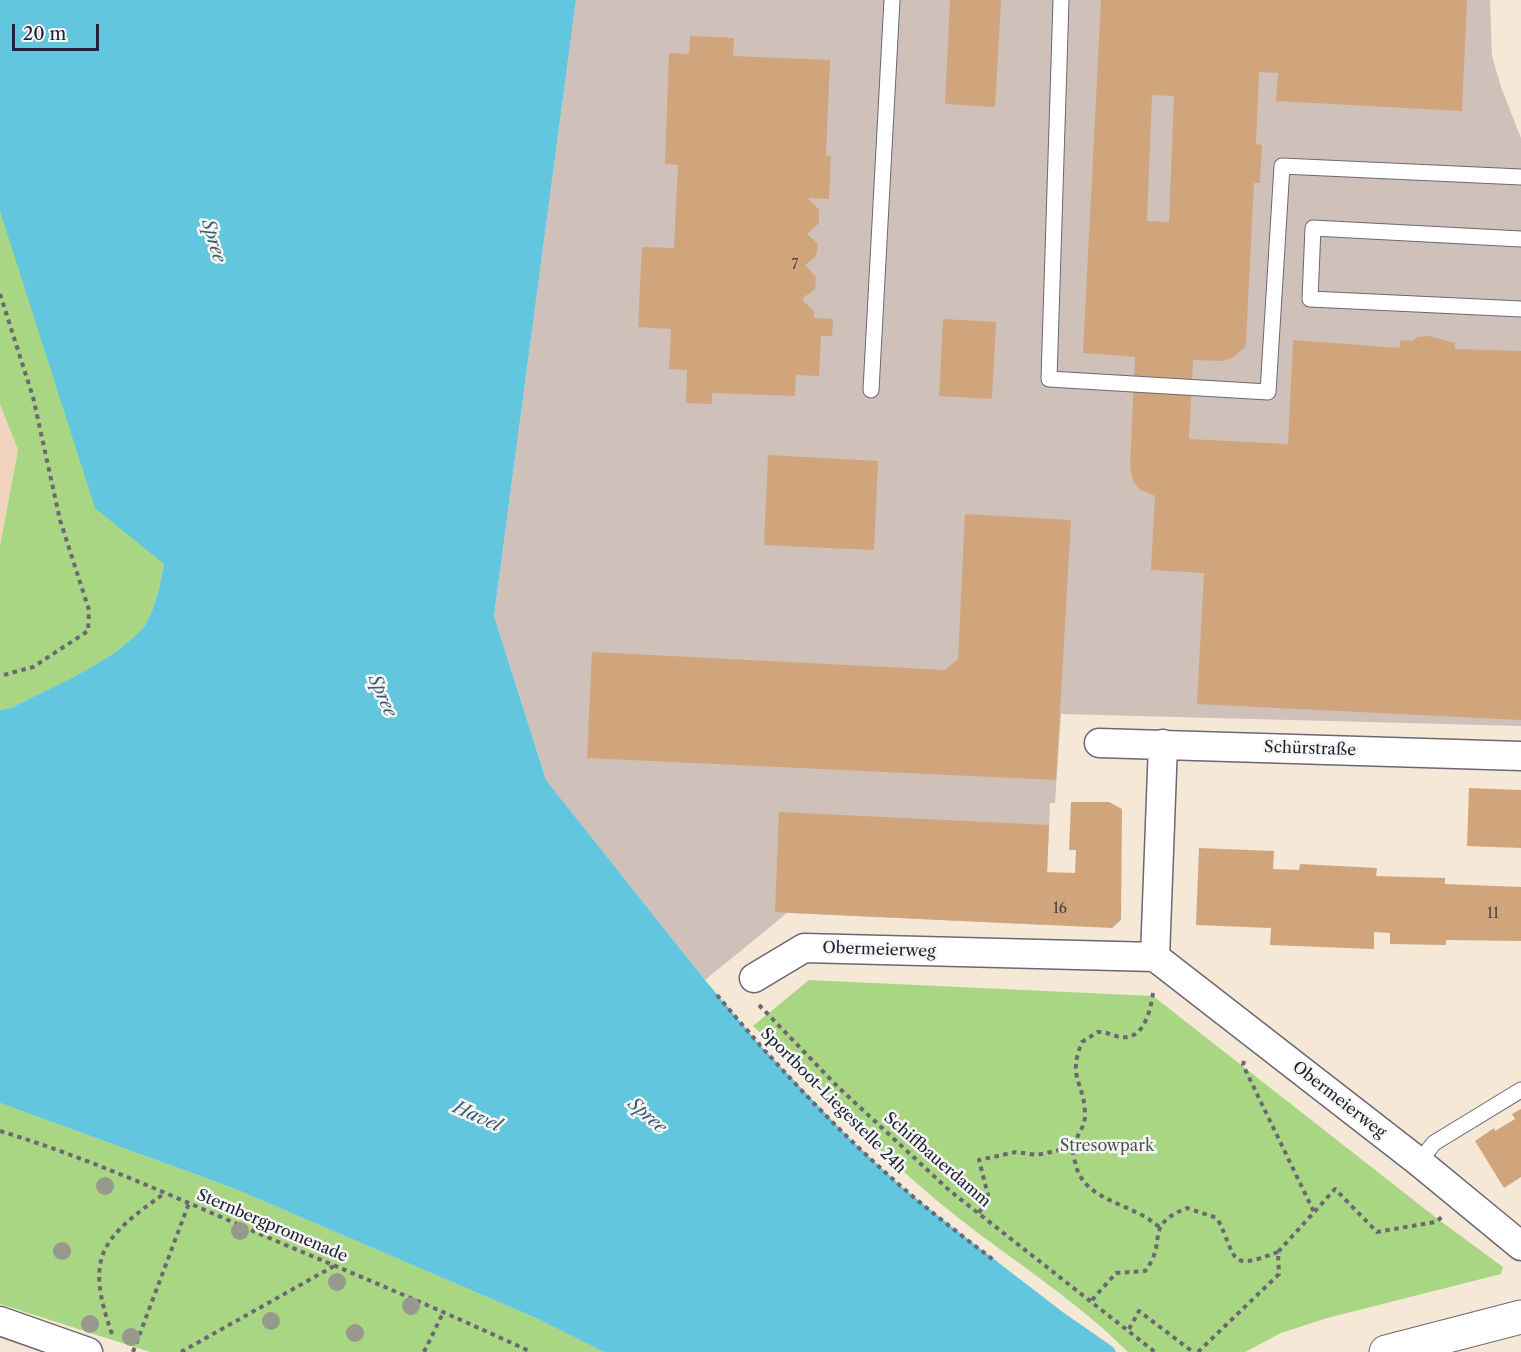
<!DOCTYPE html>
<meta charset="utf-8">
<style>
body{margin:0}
#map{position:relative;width:1521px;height:1352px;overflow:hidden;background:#f5e8d7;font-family:"Libre Caslon Text",serif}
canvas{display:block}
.scale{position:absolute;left:12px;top:24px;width:87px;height:27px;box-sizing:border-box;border:3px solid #22223b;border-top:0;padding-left:8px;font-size:18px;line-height:21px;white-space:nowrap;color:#22223b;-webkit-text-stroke:4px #f6f6f2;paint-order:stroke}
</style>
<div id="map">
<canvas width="1521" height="1352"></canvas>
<div class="scale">20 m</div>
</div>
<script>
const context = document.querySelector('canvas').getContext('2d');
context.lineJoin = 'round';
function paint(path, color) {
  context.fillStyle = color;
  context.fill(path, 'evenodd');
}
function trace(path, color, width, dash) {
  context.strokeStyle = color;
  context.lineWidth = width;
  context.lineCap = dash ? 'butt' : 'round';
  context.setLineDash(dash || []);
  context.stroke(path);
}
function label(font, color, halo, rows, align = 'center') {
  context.font = font + ' "Libre Caslon Text",serif';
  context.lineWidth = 5;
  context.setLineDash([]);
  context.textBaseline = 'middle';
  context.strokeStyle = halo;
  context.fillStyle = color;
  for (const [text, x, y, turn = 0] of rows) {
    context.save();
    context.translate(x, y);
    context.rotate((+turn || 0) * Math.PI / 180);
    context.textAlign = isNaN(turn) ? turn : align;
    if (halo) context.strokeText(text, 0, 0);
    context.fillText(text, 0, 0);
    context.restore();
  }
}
const built = new Path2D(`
 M0 404 18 450 0 546Z`);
const industrial = new Path2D(`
 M576 0H1490L1492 56 1501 87 1521 138V726L1061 714 1055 803H1050L1045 925 787 913 705 980 546 780 494 616Z`);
const green = new Path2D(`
 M0 0H6L164 564C161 581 154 616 142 629 108 666 55 685 11 708L0 710V546L18 450 0 404Z
 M809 980 1153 996 1439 1220 1503 1267 1501 1274 1327 1318 1281 1333 1245 1352H1128C1076 1300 1013 1261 956 1216 883 1158 820 1090 753 1026Z
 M0 1103 233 1188 536 1318 604 1352H150L0 1304Z`);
const water = new Path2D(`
 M0 0H576L494 616 546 780 705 980 758 1043 850 1139 903 1188 952 1227 1064 1313 1113 1347 1116 1352H604L536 1318 233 1188 0 1103V710L11 708C55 685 107 666 142 629 154 616 161 581 164 564L95 508 0 211Z`);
const building = new Path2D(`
 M950 0H1001L995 107 945 104Z
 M1101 0H1467L1462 111 1276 101 1278 73 1259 72 1256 144 1262 145 1260 183H1254L1246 342 1244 348 1232 358 1222 361 1193 360 1189 439 1288 444 1293 340 1400 348V340L1412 341 1417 337 1429 336 1455 343V349L1521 351V720L1197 704 1204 573 1151 570 1155 496 1139 489 1133 481 1130 467 1135 357 1083 353ZM1152 95 1174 96 1169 222 1147 221Z
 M690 36 734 38 733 56 830 60 826 156H831L829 199 808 198 819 210V223L807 234 818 244 816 256 805 265 816 277 815 289 803 298 804 302 814 311V318L833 319 832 336H821L819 376 796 375 795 396 712 393V404L686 403 687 370 669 369 671 329 638 327 642 247 674 248 678 165 665 164 669 53 689 54Z
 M943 319 996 322 992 399 939 396Z
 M768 455 878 461 874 550 764 545Z
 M965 514 1071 520 1056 780 587 758 592 652 945 670 958 659Z
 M1469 788 1521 790V848L1467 846Z
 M1071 802H1109L1122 809 1121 920 1112 928 775 912 779 812 1049 825 1047 872 1075 873 1076 850H1069Z
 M1199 848 1274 851 1273 869 1299 870 1300 864 1377 868 1376 876 1445 878V884L1521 887V941L1446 940V945L1390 944V933L1374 932V949L1270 945 1271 928 1196 925Z
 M1521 1109V1177L1504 1188 1475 1141 1494 1128 1495 1131 1515 1119 1512 1114Z`);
const path = new Path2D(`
 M0 294 33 397 60 520 89 610 88 631 33 667 0 676
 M1153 993C1151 1008 1145 1035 1127 1037 1117 1039 1108 1031 1098 1032L1082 1042C1067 1079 1084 1081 1085 1113 1086 1127 1076 1135 1073 1148 1072 1153 1075 1161 1076 1166 1086 1202 1133 1203 1159 1227
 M717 995C774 1063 836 1130 903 1188 933 1214 965 1238 996 1262
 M759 1005 837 1086 950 1191 1155 1352
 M1244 1061 1243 1065 1314 1212
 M0 1131C92 1159 179 1199 267 1237 356 1275 444 1311 531 1352
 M979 1213 988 1195 979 1160 1016 1152 1037 1155 1073 1147
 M1092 1300 1116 1273 1145 1271C1169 1240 1142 1226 1187 1208L1217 1218C1238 1258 1226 1272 1278 1252
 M1129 1329 1139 1311 1193 1352
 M112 1334C84 1255 102 1238 165 1193
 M133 1352 189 1203
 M181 1352 334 1266
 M424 1352 444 1311
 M1198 1352 1279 1274 1278 1252 1335 1189 1377 1232 1436 1222 1443 1216`);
const service = new Path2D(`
 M1061 0 1049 379 1268 392 1282 166 1521 177
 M1521 239 1313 228 1310 299 1521 309
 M871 390 892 0
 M1419 1162 1434 1143 1521 1090`);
const minor = new Path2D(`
 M1099 743 1521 756
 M1155 957 1163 744
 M754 978 804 948 1155 957 1419 1162 1521 1246
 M0 1321 88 1352`);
const tertiary = new Path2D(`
 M1386 1352 1521 1317`);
const trees = [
 [105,1186],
 [240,1231],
 [62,1251],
 [337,1282],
 [411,1306],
 [271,1321],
 [90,1324],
 [355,1333],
 [131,1337]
];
const numberNames = [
 ["7",795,265],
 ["16",1060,909],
 ["11",1493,914]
];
const streetNames = [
 ["Schürstraße",1310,749,2],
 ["Obermeierweg",879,950,2],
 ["Obermeierweg",1339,1100,38],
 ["Sportboot-Liegestelle 24h",833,1101,45],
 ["Schiffbauerdamm",937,1160,41],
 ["Sternbergpromenade",272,1226,23]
];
const parkNames = [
 ["Stresowpark",1107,1146]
];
const waterNames = [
 ["Spree",213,241,73],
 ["Spree",382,696,66],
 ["Spree",647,1116,41],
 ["Havel",477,1117,24]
];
paint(built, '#f2d4be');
paint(industrial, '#cfc0ba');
paint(green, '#a9d683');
paint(water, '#61c6de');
paint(building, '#d0a57b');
trace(service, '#6c6772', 17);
trace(minor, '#6c6772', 31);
trace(tertiary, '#6c6772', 35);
trace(path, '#6c6772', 4, [4.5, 4.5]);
trace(service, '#fff', 15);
trace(minor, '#fff', 28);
trace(tertiary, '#fff', 33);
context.fillStyle = '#97998d';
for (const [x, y] of trees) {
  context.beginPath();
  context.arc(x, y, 9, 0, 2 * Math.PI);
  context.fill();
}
label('14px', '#4e434b', null, numberNames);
label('16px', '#22223b', '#f6f6f2', streetNames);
label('16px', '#4a5851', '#f6f6f2', parkNames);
label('italic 18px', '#385b74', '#f6f6f2', waterNames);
</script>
